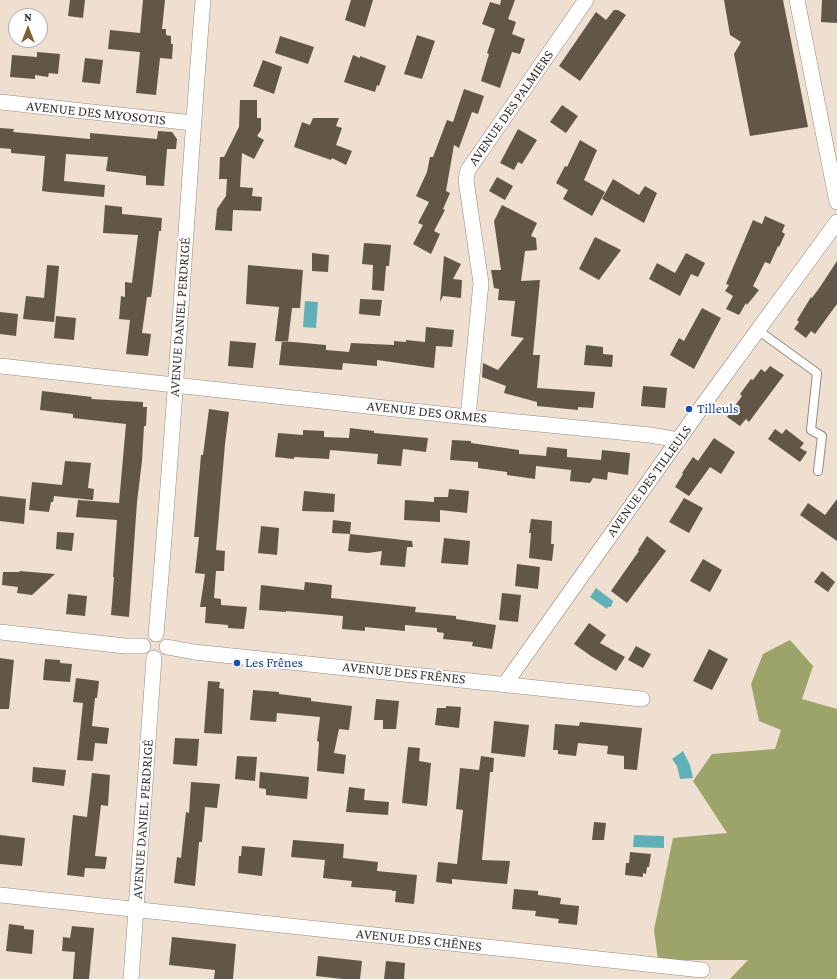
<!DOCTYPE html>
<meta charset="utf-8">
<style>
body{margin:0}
#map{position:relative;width:837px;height:979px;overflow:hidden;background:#efdfd1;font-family:"Crimson Pro",serif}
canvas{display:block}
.north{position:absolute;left:8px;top:8px;width:40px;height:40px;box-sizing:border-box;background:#fff;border:1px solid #afadab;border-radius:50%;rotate:0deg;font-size:11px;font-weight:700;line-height:16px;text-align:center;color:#38322d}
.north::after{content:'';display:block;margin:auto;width:14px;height:18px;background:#7c6334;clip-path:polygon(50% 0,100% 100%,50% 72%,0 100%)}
</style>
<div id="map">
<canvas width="837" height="979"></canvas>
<div class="north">N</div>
</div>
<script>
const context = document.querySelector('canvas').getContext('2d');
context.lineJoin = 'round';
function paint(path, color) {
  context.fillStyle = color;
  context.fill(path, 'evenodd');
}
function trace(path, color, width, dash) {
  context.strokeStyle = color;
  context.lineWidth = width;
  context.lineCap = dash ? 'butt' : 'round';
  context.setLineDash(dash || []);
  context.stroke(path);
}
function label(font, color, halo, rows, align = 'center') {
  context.font = font + ' "Crimson Pro",serif';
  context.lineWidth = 4;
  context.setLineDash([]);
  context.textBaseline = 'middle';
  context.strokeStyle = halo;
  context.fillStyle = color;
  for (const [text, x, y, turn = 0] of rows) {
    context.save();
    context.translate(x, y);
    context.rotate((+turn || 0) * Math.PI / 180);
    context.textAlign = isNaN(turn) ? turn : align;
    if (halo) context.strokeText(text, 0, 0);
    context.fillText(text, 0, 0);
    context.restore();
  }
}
const forest = new Path2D(`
 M790 640 813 666 802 699 837 709V979H730L748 960H658L654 930 673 838 727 833 693 781 712 754 775 749 781 730 759 721 751 684 763 654Z`);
const water = new Path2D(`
 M305 301 318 302 316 328 303 327Z
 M596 588 613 601 611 607H608L607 609 590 597Z
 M683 751 690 765 693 778 680 779 677 766 672 759Z
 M634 835 664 836V848L633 847Z`);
const building = new Path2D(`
 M70 0H85L83 18 68 16Z
 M143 0H165L162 29H166V35L171 36V44H173L172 59 160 58 156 95 136 93 140 52 108 49 110 30 140 33Z
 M351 0H373L365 27 345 20Z
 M501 0H515L508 19 516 22 512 34 525 39 520 54 512 52 500 88 481 81 489 54 487 53 495 29 482 24 490 2 500 5Z
 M724 0H783L808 127 750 136 734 54 741 42 730 35Z
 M822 0H837V23L821 22Z
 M614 10H618L626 15 580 81 559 66 596 12 606 20Z
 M417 35 435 41 422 79 404 74Z
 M280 36 314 47 308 64 275 53Z
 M37 52 60 54 58 74 49 73 48 77 35 75V79L10 77 12 55 37 57Z
 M353 55 360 58V56L386 66 379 86 377 85 375 92 344 82Z
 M85 58 103 60 100 84 82 82Z
 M263 60 282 67 274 94 253 86Z
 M464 89 484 96 478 114 472 112 459 148 454 145 446 191 450 193 443 209 445 210 434 231 440 234 431 254 413 244 423 225 418 223 429 202 416 196 427 172 430 157H433L447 120 453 122Z
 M240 100H257V118H261V130L257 136 264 140 254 159 242 153 240 187 253 188 252 196 262 197 261 211 233 210 232 231 215 230 217 209 226 196 227 179H219L220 157H224L239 127Z
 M562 105 578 116 566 133 550 122Z
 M313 118H339L336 126 342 128 336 145 352 151 346 165 332 158 331 160 294 147 302 122 310 125Z
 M0 128 14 129 13 132 90 139V133L157 139 158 131 172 132 177 139 176 149H167L164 186 146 185V176L106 171 108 157 66 154 64 181 105 185 104 197 49 192 42 191 45 156 11 153V149L0 148Z
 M518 129 537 140 522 164 518 162 514 170 500 163Z
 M580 140 597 150 584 180 605 192 592 216 563 199 568 190 556 183 565 166 567 167Z
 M497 177 513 186 505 200 489 191Z
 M613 179 639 195 645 186 657 193 644 223 602 199Z
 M105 205 122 207V214L162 218 161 231H159L152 291 151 297H147L142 333 151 334 148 356 126 354 130 320 119 319 121 296 125 297V282L132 283 138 235 103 233Z
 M502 205 537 223 531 236 536 238 537 250 525 251 521 281 540 280 533 355H540L537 388 595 392 593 408 578 407V410L537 406V402L504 393 506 386 482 377 483 363 498 370 524 338 511 336 515 301 498 300 499 289 494 288 491 270H501L494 221Z
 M765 216 785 225 782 232 785 234 779 247 778 246 770 264 765 262 753 286 759 290 747 305 746 303 739 315 726 309 733 296 725 291 729 285 726 284 753 220 762 224Z
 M595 237 621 250 599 280 579 269Z
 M364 243 391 245 389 266H386L384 291 372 290 373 265 362 264Z
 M312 253 329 255 328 272 312 271Z
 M686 253 705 263 698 277 691 274 680 296 649 279 657 263 675 273Z
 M444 256 461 264 453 279 462 280 461 298 443 296 440 302Z
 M837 261V304L815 334 811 331 806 338 794 329 799 322 797 320 811 297 812 298 820 287Z
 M47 265 59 266 54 322 23 319 26 296 44 298Z
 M248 265 303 270 300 308H292L288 342 275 341 279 307 246 304Z
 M360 299 382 300 380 316 359 314Z
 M702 308 721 318 694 369 670 355 679 338 684 341Z
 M0 312 18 314 16 336 0 334Z
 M56 316 76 318 74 340 54 338Z
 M426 327 454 330 452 347 436 346 434 368 377 360V366L343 363 342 370 279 365 282 341 326 345V350L349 352 351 343 394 345V341L406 342V340L425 342Z
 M230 341 256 343 253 368 228 366Z
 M586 345 603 347V354L613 355 612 367 584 365Z
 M770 366 784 375 749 422 746 419 740 426 727 417 742 396 740 394 751 379 753 380 761 369 765 372Z
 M643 386 667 388 665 408 641 406Z
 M42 391 92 397 91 399 143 402V407H147L146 426H144L142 461 137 502 129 617 111 615 114 577H113L117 520 76 517 78 500 119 503 126 424 73 418V414L40 410Z
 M209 409 229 412 225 444 216 550 225 551 224 571H216L214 598 221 599V605L247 607 244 629 228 628V625L205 623 206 607H200L205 574 195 573 199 537H194L201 455H203Z
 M350 428 374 431V433L428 438 426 452 403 449 401 466 377 464 378 454 330 450 329 459 294 457V459L275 457 278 433 303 435V430L324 431V437L349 438Z
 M775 429 782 434 786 429 804 443 800 448 807 452 800 462 768 439Z
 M714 438 735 452 721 474 710 467 689 496 675 487 683 474 682 473 693 457 698 461Z
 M452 440 471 441V443L519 450V454L535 455 546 456 547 447 567 449V457L601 460 602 450 630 453 628 475 608 472 607 480 593 478 590 483 570 481 571 470 536 466 535 479 507 475V472L478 468V462L450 460Z
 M65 461 91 463 88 488 94 489 93 500 54 496 53 502H51L49 512 29 510 32 482 62 485Z
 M449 489 469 491 467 513 440 510V522L404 520 405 500 434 502V497H448Z
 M304 491 335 494 334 512 302 511Z
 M0 496 26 499 24 524 0 521Z
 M684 498 703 508 689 533 669 522Z
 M837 499V541L800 515 808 503 825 515Z
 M531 519 552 521 551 544H554L552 561 529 558 531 533H529Z
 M333 520 351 522 350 534 412 541 413 547H407L405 567 380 565 382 551 368 553 348 551 350 534 332 533Z
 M261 526 279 528 277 555 258 553Z
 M57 532 74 533 72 551 56 549Z
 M647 536 666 551 627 603 611 591 634 558 639 551 638 550Z
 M444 538 470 541 468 565 441 563Z
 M703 559 722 570 710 592 690 581Z
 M517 564 540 567 538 589 515 586Z
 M20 571 55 574 32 595 17 593 18 587 2 585 3 572H19Z
 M822 571 835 582 828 592 814 582Z
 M305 582 332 585 331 598 416 607 415 612 456 616V619L496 625 492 649 472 646 473 642 443 639 444 633 437 632V628L405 625V631L365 627V631L342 629 343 616 286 611V612L259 610 261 585 304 590Z
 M502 593 521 595 518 622 499 620Z
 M68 594 87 596 85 616 66 614Z
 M589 623 606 635 600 643 625 657 616 671 591 656 574 644Z
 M636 646 651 654 643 668 628 660Z
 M709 649 728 659 712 690 693 681Z
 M0 658 14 660 9 709H0Z
 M45 659 60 660V663L72 664 70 682 43 680Z
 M76 678 99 681 97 698H95L92 726 109 728 107 744 95 743 93 761 77 760 83 703 73 702Z
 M208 681 220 682 219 688 224 689 222 734 204 733Z
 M253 690 279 692V694L311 698V701L352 706 349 730 339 729 334 753 346 755 344 774 317 771 319 742 317 741 320 717 277 713 276 722 250 720Z
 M376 699 399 701 396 729H383V720H374Z
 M446 706 461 707 459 728 435 725 437 708H446Z
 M494 721 529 725 525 757 491 753Z
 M580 722 642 728 637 770 624 769V756L607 754 608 746 578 743 576 756 558 754V750H553L555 724 579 726Z
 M175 738 199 739 197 766 173 764Z
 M408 747 420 748 419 761 431 763 427 806 402 803Z
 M237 756 257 757 255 781 235 779Z
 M481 756 494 758 493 772H490L482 860 510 861 507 884 452 879V884L436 882 438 862 457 864 463 810 456 809 460 768 479 770Z
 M33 767 66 770 64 786 32 782Z
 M260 772 309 777 307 799 266 795V789L259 788Z
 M92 773 110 775 108 806 101 805 95 856 107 857 105 869 85 868 84 877 67 875 73 815 87 817Z
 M191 782 220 784 217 808 205 807 202 842H199L195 886 174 883 177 857 181 858 186 812 189 813Z
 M349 787 365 789 364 800 389 802 388 815 346 812Z
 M594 822 606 823 604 840H592Z
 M0 835 25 838 22 866 0 864Z
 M293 840 344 844 343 858 378 862 377 871 417 875 414 904 395 902 396 891H392V890L351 887 352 881 323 878 325 860 291 857Z
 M242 846 265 848 262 876 238 873 239 856H241Z
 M630 852 651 854 649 867H647L646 874 643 873V877L625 875 626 863H629Z
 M514 889 538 891V895L561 898 560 904 579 906 577 925 558 923 559 919 535 916 536 911 512 909Z
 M9 924 24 926V929L34 930 32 954 6 951Z
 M72 926 94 928 89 979H73L75 952 62 951 63 937 70 938Z
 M172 937 236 944 233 979H214L215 970 169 965Z
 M318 956 362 961 360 979H343L316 976Z
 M386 961 405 963 404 979H384Z`);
const lane = new Path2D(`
 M759 331 817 373 811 430 822 436 818 471`);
const street = new Path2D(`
 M797 0 837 202
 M0 102 193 123
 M0 366 468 417 650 435 679 440
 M468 417 481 283 466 180 468 170 586 0
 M0 632 125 646H143
 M156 634C175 423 186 211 203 0
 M167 647 194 652 642 699
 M505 684 703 405 837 222
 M0 895 702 970
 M131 979 154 658`);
const markers = [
 [689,409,4,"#1a4fb4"],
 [237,663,4,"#1a4fb4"]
];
const streetNames = [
 ["AVENUE DES PALMIERS",511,108,-55],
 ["AVENUE DES MYOSOTIS",96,113,6],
 ["AVENUE DANIEL PERDRIGÉ",180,317,-86],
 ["AVENUE DES ORMES",427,412,6],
 ["AVENUE DES TILLEULS",649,481,-54],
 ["AVENUE DES FRÊNES",404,673,6],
 ["AVENUE DANIEL PERDRIGÉ",143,819,-86],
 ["AVENUE DES CHÊNES",419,940,6]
];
const transitNames = [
 ["Tilleuls",697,409],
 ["Les Frênes",245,663]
];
paint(forest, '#9ca469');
paint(water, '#60b1b7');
paint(building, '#615648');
trace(lane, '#97897c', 10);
trace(street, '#97897c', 16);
trace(lane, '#fff', 8);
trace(street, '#fff', 15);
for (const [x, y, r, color] of markers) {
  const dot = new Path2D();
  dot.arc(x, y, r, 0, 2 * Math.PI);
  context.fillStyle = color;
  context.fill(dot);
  trace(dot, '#fff', 1.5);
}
label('14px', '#38322d', '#fff', streetNames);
label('14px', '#164399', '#fff', transitNames, 'left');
</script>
